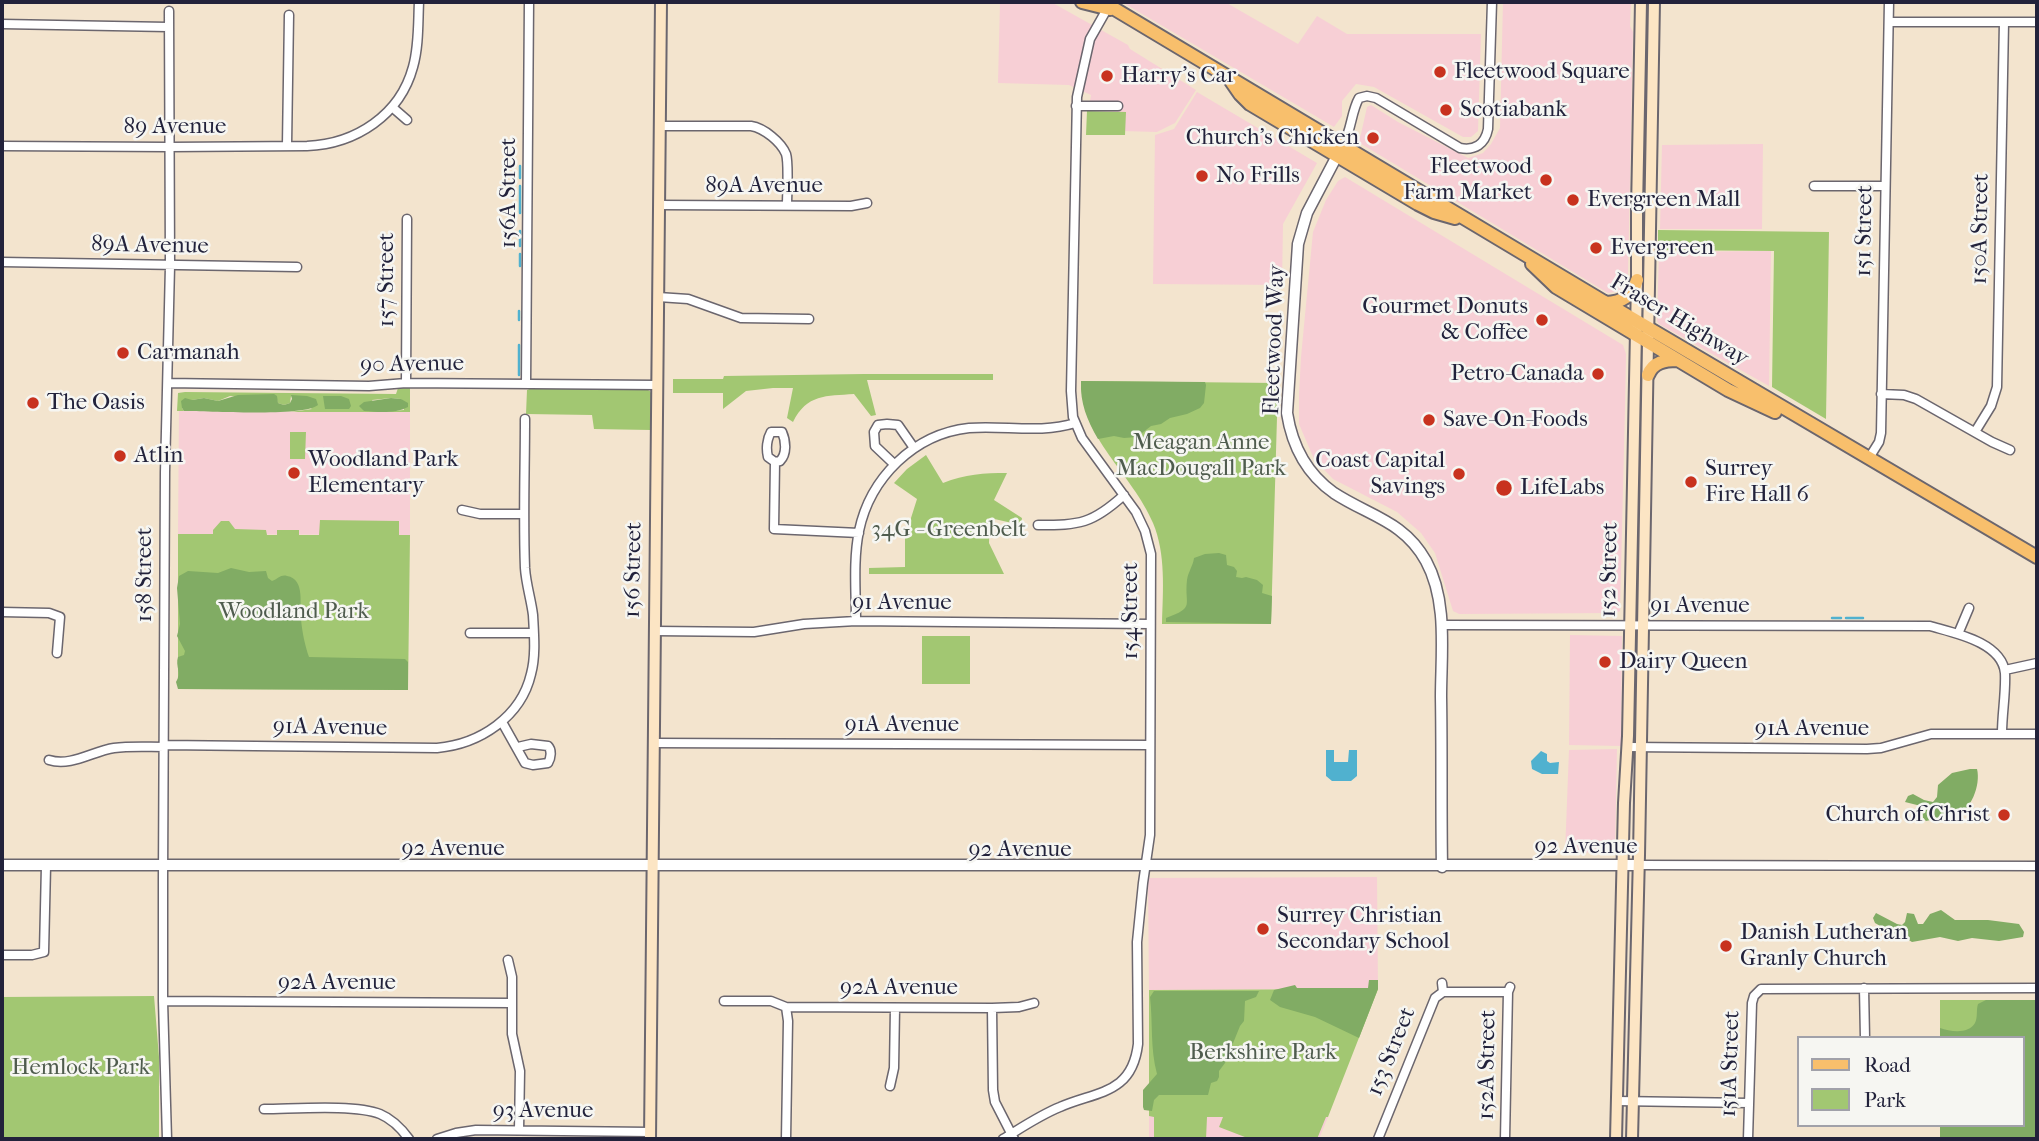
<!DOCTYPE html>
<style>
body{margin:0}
#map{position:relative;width:2039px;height:1141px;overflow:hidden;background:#f3e4ce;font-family:"IM FELL French Canon",serif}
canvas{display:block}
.frame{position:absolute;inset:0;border:4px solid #22223b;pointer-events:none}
.legend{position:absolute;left:1797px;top:1036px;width:228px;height:91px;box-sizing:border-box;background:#f6f6f2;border:2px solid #a1a1a9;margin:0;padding:9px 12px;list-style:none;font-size:21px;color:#22223b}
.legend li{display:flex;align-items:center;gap:14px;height:35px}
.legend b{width:35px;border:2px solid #a1a1a9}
</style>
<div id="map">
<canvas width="2039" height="1141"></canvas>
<div class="frame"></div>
<ul class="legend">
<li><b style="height:9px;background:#f8bf6c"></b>Road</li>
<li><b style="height:19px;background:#a2c772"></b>Park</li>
</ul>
</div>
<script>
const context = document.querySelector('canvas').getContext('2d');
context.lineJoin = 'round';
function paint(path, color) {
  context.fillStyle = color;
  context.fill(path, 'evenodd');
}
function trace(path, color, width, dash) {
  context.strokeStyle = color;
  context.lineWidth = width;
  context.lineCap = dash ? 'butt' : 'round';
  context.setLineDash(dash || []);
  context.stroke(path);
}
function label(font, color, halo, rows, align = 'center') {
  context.font = font + ' "IM FELL French Canon",serif';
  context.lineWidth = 5;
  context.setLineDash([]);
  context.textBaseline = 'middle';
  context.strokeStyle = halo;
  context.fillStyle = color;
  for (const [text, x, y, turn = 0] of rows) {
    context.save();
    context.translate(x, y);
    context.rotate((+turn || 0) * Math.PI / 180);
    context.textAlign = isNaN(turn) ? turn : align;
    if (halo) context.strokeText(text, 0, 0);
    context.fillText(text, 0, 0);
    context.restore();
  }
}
const built = new Path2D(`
 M1000 2H1051L1128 45 1130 49 1196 90 1175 123 1157 132 1122 131 1088 113 1091 95 1069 85 998 83Z
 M1122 2H1225L1298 44 1317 16 1347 34H1481L1478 131 1471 137H1463L1374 87 1356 84 1342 101V116L1334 127Z
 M1503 2H1631L1630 26 1633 32 1628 274 1627 285 1620 291 1608 293 1358 142 1361 134 1367 107 1371 105 1398 122 1468 158 1483 153 1491 144 1500 128Z
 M1197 92 1317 163 1283 224 1282 285 1153 284 1155 135 1174 129Z
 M1763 144 1762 229H1660L1662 145Z
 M1345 177 1623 345 1626 354 1625 407 1620 611 1616 613 1459 614 1453 611 1435 553 1421 533 1397 512 1333 479 1314 459 1299 424V395L1301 357 1313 232 1326 200 1338 181Z
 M1771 251 1769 386 1659 324 1657 321 1659 252Z
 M179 411 410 412V535L178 534Z
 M1570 635 1622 636 1621 746 1569 745Z
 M1617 749 1615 850 1613 852 1565 853 1569 750Z
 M1377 877 1378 989 1149 990 1148 878Z
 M1149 1116 1328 1117 1319 1139H1149Z`);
const green = new Path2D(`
 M1087 111 1126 112 1125 135H1086Z
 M1658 230 1829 232 1826 419 1772 387 1774 251 1658 250Z
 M864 374H993V380H867L876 415 871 416 854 394C826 396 807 394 793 422L787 418 793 388H773L746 391 723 409V393H673V379H723L724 376Z
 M1081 381 1278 383 1271 624H1162C1163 590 1166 554 1153 523 1132 473 1081 439 1081 381Z
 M410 387V412H291L312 409 291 396 290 403 284 405 278 403 277 400 230 396 218 401 204 398 192 400 182 408 184 411H177L178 393 185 392 396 394 398 388ZM391 398 401 399 404 410 379 412 372 400Z
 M532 388 646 389 650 391 652 395 651 430 594 429 592 415 526 414 527 390Z
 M290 432H306L305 459H290Z
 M926 455 943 483C965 474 984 473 1007 473L994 500 1022 518 1021 525 990 518 989 543 1004 574H869V568L905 567V537L917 499 894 483 907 469Z
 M320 520 399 521V535H410L408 690 178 689V534H213V530L221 521H229L235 529 266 530 267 535H277V530H299V535H319Z
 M922 636H970V684H922Z
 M1378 989 1328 1117H1326L1317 1139H1250L1219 1127 1223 1117H1207L1206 1139H1154V1117L1149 1116V990Z
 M154 996 159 1057V1139H2V997Z
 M1940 1000H2037V1139H1940V1125H2023V1038H1940Z`);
const forest = new Path2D(`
 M1081 381 1205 382 1206 385 1204 403 1200 408 1187 414 1170 418 1161 424 1151 426 1137 437 1124 438 1114 436 1098 439C1087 420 1080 403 1081 381Z
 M274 394 277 396 278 403 284 405 290 403 292 399 291 395 307 396 316 399 318 405C304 417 207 411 184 411L182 408 181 401 185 398 192 400 204 398 218 401 238 395Z
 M323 396H341L349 399 351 406 349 409H325Z
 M391 398 401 399 408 403V407C395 414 378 412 364 411L359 406 364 402Z
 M1219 553 1226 555 1227 565 1234 567 1237 571 1236 577 1242 578 1246 577 1257 580 1263 585 1262 593 1272 596 1271 624 1166 622V618C1196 607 1184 606 1187 580 1188 572 1193 566 1194 558L1205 554Z
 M231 568 249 572 266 571 268 578 272 581C278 579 281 574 287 576 306 579 299 606 301 619 302 631 305 646 309 657L405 659 408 662V690L178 689 176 682C182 673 175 666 178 657L184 655 185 651 177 636 180 624 177 588 179 576 188 571 218 573Z
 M1970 769H1977C1981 785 1971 811 1954 818 1945 821 1935 818 1926 821L1923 818 1921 806 1905 802 1908 796 1913 794 1924 800 1933 802 1937 797 1938 785 1952 773Z
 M1941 910 1955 920H1988L2019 924 2024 932 2023 937 1999 941 1972 938 1958 941 1940 937 1912 942 1904 937 1888 941 1884 938 1882 927 1875 923 1873 918 1876 913 1897 924 1902 925 1905 922 1907 913 1914 914 1918 924H1923L1930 914Z
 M1369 980H1378V989L1359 1038 1315 1017 1280 1007 1270 1000 1274 990 1295 985 1297 988H1368Z
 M1154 991H1259L1256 997 1245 1001 1244 1021 1240 1026 1225 1063 1219 1071V1077L1217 1081 1211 1083 1208 1095H1159L1154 1100 1152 1111 1144 1110 1143 1107V1090L1157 1074C1150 1049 1153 1023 1150 997Z
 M1986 1000H2037V1139H1940V1125H2023V1038H1940V1028C1951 1032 1969 1034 1975 1023 1978 1017 1976 1010 1978 1004Z`);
const water = new Path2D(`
 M1326 750H1334V762H1348L1349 750H1357V776L1351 781H1332L1326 776Z
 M1541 751 1547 754V761L1550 763 1559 762 1558 774H1542L1532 769 1531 761Z`);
const stream = new Path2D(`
 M520 178V166
 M520 213V186
 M520 246V231
 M520 266V254
 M519 311V320
 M519 375V345
 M1832 618H1841
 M1846 618H1863`);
const minor = new Path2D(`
 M1889 22H2037
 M2 24 168 27
 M1076 106H1118
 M392 107 407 120
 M660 126H751C764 128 781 142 786 154 789 163 787 194 787 205
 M287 145 289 15
 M1343 145C1352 129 1351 112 1359 98L1367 96 1376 98 1460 148C1475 151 1485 144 1488 129L1492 2
 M2 146 169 147 307 146C356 144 400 115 413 67 419 46 418 23 419 2
 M1814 186H1885
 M660 205 851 206 867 203
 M2 262 297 267
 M658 297 688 299 741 318 809 319
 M168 383 369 386 406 383 657 385
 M406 383 407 219
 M526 384 529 2
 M1881 394 1904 395 1916 399 1992 442 2010 450
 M1975 432 1991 406 1997 387 2004 22
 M1869 458 1879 442 1881 433 1889 2
 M775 462 780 461C787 454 786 441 782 432H771C767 439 766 449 768 457L775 462 774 529 859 533
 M894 464 875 446 874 432 878 425 887 424 898 425 914 448
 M462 510 480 514H524
 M1038 525C1080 525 1092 524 1124 495
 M2 612 49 613 60 617 57 653
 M856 621C856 592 853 560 859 531 870 478 914 434 969 428 1004 425 1040 434 1075 423
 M1442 625 1930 626C1954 633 2002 642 2005 673 2006 692 2002 714 2002 733
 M655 631 754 632 804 624 856 621 1150 624
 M470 633H533
 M1958 634 1969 608
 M2005 670 2037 663
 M502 722 525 763 533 765 548 763C551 758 552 750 548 746L531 744 518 747
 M653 743 1150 745
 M164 745 437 748C480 744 521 717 531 674 536 656 534 634 533 615 531 599 526 584 525 568 523 518 525 468 525 419
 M1628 747 1867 749 1881 748 1931 734H2037
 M49 760C71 767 93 751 114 748 130 746 147 747 164 747
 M1639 865 2037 866
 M2 955H32L44 952 46 866
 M508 960 512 977V1034L520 1071 519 1130
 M1864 988 1865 1038
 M1443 992H1508L1510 987
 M163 1001 512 1003
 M724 1001H771L786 1007 992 1008 1019 1007 1034 1003
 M786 1007 788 1021 786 1139
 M992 1008 993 1090 995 1102 1014 1139
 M890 1086 894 1068 895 1008
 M1617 1101 1749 1103
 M264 1109C293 1109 355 1104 380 1114 392 1119 401 1128 409 1139
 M167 1139 163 1001V878L165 472 170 266 169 11
 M437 1139 456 1133 476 1130 650 1132
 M1003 1139C1021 1128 1040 1115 1060 1107 1096 1091 1132 1095 1138 1044L1137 942 1143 883 1150 835 1151 554 1145 531 1136 512 1082 438 1073 417 1071 391 1077 97 1090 39 1107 9
 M1378 1139 1435 998 1443 992 1442 983
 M1505 1139 1508 992
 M1748 1139 1752 1003 1754 996 1761 989 2037 988`);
const tertiary = new Path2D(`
 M1339 152 1307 213 1298 244 1287 413C1292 445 1307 474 1334 493 1369 516 1404 521 1426 561 1448 601 1441 653 1441 697 1442 754 1441 810 1442 867
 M2 865C548 868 1094 870 1639 865`);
const secondary = new Path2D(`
 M650 1139 661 2
 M1616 1139 1624 803 1628 736 1637 280V209L1641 2
 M1632 1139 1639 855 1654 2`);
const primary = new Path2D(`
 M1082 2 1110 9
 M1103 2 1606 303 2037 557
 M1231 81 1240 94 1250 104 1418 204 1434 212 1455 218
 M1532 264 1556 287 1728 390 1775 412
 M1606 303C1623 302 1632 296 1637 280
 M1648 375C1653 362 1665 360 1677 360`);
const markers = [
 [1440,72,7,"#c8321e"],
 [1107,76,7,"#c8321e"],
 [1446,110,7,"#c8321e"],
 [1373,138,7,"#c8321e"],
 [1202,176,7,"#c8321e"],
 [1546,180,7,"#c8321e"],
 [1573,200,7,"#c8321e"],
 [1596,248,7,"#c8321e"],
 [1542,320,7,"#c8321e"],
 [123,353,7,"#c8321e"],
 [1598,374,7,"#c8321e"],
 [33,403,7,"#c8321e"],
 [1429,420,7,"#c8321e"],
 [120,456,7,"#c8321e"],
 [294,473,7,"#c8321e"],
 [1459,474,7,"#c8321e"],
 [1691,482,7,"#c8321e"],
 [1504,488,9,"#c8321e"],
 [1605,662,7,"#c8321e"],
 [2004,815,7,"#c8321e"],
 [1263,929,7,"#c8321e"],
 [1726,946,7,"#c8321e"]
];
const poiNames = [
 ["Fleetwood Square",1454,72],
 ["Harry's Car",1121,76],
 ["Scotiabank",1460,110],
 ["Church's Chicken",1359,138,"right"],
 ["Fleetwood",1532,167,"right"],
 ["Farm Market",1532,193,"right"],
 ["No Frills",1216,176],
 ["Evergreen Mall",1587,200],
 ["Evergreen",1610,248],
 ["Gourmet Donuts",1528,307,"right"],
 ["& Coffee",1528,333,"right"],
 ["Carmanah",137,353],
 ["Petro-Canada",1584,374,"right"],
 ["The Oasis",47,403],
 ["Save-On-Foods",1443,420],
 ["Atlin",134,456],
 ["Woodland Park",308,460],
 ["Elementary",308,486],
 ["Coast Capital",1445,461,"right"],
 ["Savings",1445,487,"right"],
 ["Surrey",1705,469],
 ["Fire Hall 6",1705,495],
 ["LifeLabs",1520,488],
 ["Dairy Queen",1619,662],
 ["Church of Christ",1990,815,"right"],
 ["Surrey Christian",1277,916],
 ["Secondary School",1277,942],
 ["Danish Lutheran",1740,933],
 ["Granly Church",1740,959]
];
const streetNames = [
 ["89 Avenue",175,127],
 ["89A Avenue",764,186],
 ["156A Street",509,193,-90],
 ["150A Street",1981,229,-89],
 ["151 Street",1865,231,-89],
 ["89A Avenue",150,246,1],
 ["157 Street",387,280,-90],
 ["Fraser Highway",1679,321,31],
 ["Fleetwood Way",1275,340,-88],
 ["90 Avenue",412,365,-1],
 ["156 Street",634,570,-89],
 ["152 Street",1610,570,-89],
 ["158 Street",145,575,-90],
 ["91 Avenue",902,603],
 ["91 Avenue",1700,606],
 ["154 Street",1131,611,-90],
 ["91A Avenue",902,725],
 ["91A Avenue",330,728,1],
 ["91A Avenue",1812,729],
 ["92 Avenue",1586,847],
 ["92 Avenue",453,849],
 ["92 Avenue",1020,850],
 ["92A Avenue",337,983],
 ["92A Avenue",899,988],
 ["153 Street",1392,1052,-68],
 ["151A Street",1731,1064,-88],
 ["152A Street",1488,1065,-89],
 ["93 Avenue",543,1111]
];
const parkNames = [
 ["Meagan Anne",1201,443],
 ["MacDougall Park",1201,469],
 ["34G - Greenbelt",949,530],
 ["Woodland Park",294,612],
 ["Berkshire Park",1263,1053],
 ["Hemlock Park",81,1068]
];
paint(built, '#f7cfd5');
paint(green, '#a2c772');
paint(forest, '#81ac64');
paint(water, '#50b1cf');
trace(stream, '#50b1cf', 2.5);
trace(minor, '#6b666e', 11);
trace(tertiary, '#6b666e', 13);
trace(secondary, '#6b666e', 14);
trace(primary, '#6b666e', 16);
trace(minor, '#fff', 8);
trace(tertiary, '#fff', 10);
trace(secondary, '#fce5c4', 10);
trace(primary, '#f8bf6c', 12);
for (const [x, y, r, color] of markers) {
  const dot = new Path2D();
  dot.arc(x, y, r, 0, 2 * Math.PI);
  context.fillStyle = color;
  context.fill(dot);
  trace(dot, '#f6f6f2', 2.5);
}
label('23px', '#22223b', '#f6f6f2', poiNames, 'left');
label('23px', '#22223b', '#f6f6f2', streetNames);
label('23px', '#4f5c4e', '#f6f6f2', parkNames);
</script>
